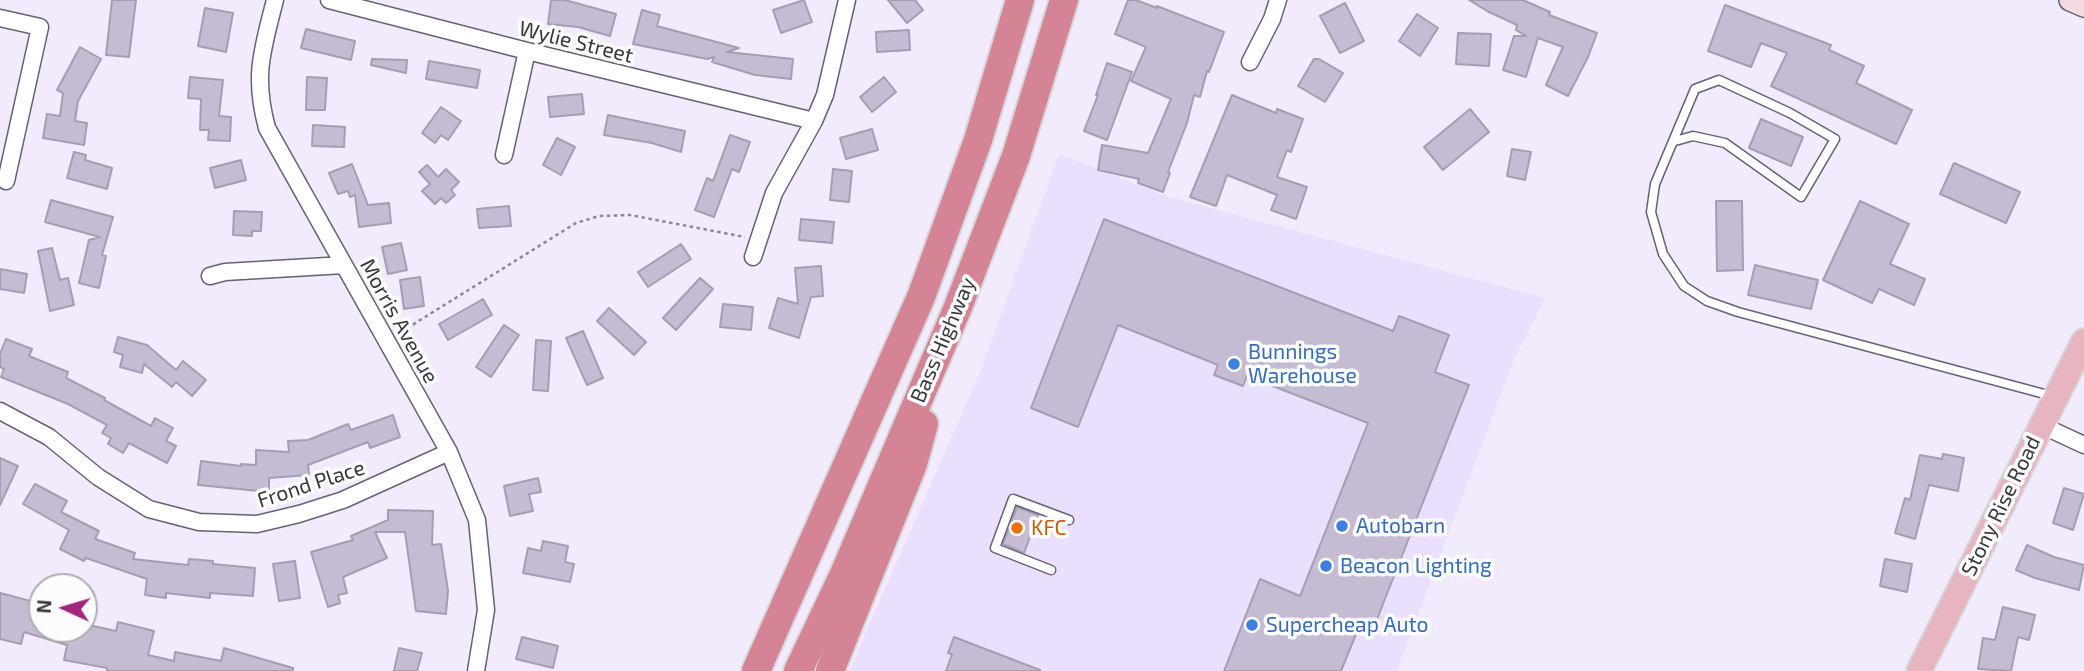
<!DOCTYPE html>
<style>
body{margin:0}
#map{position:relative;width:2084px;height:671px;overflow:hidden;background:#f2ebfe;font-family:"Exo 2",sans-serif}
canvas{display:block}
.north{position:absolute;left:28px;top:573px;width:70px;height:70px;box-sizing:border-box;background:#fcfcfc;border:2px solid #aeadb0;border-radius:50%;rotate:274deg;font-size:19px;font-weight:700;line-height:28px;text-align:center;color:#39363f}
.north::after{content:'';display:block;margin:auto;width:24px;height:32px;background:#a2277c;clip-path:polygon(50% 0,100% 100%,50% 72%,0 100%)}
</style>
<div id="map">
<canvas width="2084" height="671"></canvas>
<div class="north">N</div>
</div>
<script>
const context = document.querySelector('canvas').getContext('2d');
context.lineJoin = 'round';
function paint(path, color) {
  context.fillStyle = color;
  context.fill(path, 'evenodd');
}
function trace(path, color, width, dash) {
  context.strokeStyle = color;
  context.lineWidth = width;
  context.lineCap = dash ? 'butt' : 'round';
  context.setLineDash(dash || []);
  context.stroke(path);
}
function label(font, color, halo, rows, align = 'center') {
  context.font = font + ' "Exo 2",sans-serif';
  context.lineWidth = 7;
  context.setLineDash([]);
  context.textBaseline = 'middle';
  context.strokeStyle = halo;
  context.fillStyle = color;
  for (const [text, x, y, turn = 0] of rows) {
    context.save();
    context.translate(x, y);
    context.rotate((+turn || 0) * Math.PI / 180);
    context.textAlign = isNaN(turn) ? turn : align;
    if (halo) context.strokeText(text, 0, 0);
    context.fillText(text, 0, 0);
    context.restore();
  }
}
const built = new Path2D(`
 M1059 154 1166 196 1545 298 1514 359 1397 671H849L981 370Z`);
const building = new Path2D(`
 M112 0H136L129 57 106 55Z
 M551 0H565L616 14 610 36 578 27 548 24Z
 M804 0 812 22 781 33 773 10Z
 M888 0H915L923 10 907 23Z
 M1128 0H1136L1157 8V6L1224 32 1209 72 1207 71 1200 97 1194 95 1187 123 1168 172 1170 173 1163 192 1138 183 1139 179 1098 170 1102 145 1148 153 1171 99 1131 81 1146 47 1115 34Z
 M1469 0H1523L1550 12 1549 15 1597 33 1588 57 1568 96 1546 85 1563 47 1538 38 1526 77 1503 70 1514 36H1526L1516 30 1517 25 1487 11Z
 M1345 3 1364 41 1340 53 1320 16Z
 M1725 5 1831 45 1829 50 1864 66 1856 83 1912 110 1896 144 1771 86 1787 53 1761 43 1751 67 1708 51Z
 M205 8 233 13 226 52 198 46Z
 M642 10 660 15 657 26 739 48 727 52 793 59 791 79 755 75 712 62 714 57 707 59 633 44Z
 M1417 14 1438 28 1420 56 1399 41Z
 M306 29 355 41 351 60 301 48Z
 M909 30 910 50 877 52 876 32Z
 M1458 33 1491 34 1489 66 1456 64Z
 M80 47 101 59 78 101 75 121 87 123 84 145 43 138 47 114 60 116 63 93 57 90Z
 M372 59 407 60 406 73 371 65Z
 M1314 59H1319L1343 73 1325 102 1298 86Z
 M429 61 480 70 477 88 426 79Z
 M1107 63 1132 72 1107 140 1084 131 1098 95H1096Z
 M190 77 223 80 219 116 231 117 230 141 208 140 209 130H200L201 99 188 98Z
 M307 77 327 78 325 110H306Z
 M884 77 896 92 872 112 860 97Z
 M582 94 584 114 550 117 548 97Z
 M1232 95 1276 113 1277 109 1303 119 1291 152 1287 150 1277 177 1307 187 1296 219 1271 210 1277 195 1227 175 1216 206 1190 197Z
 M441 107 461 121 448 140 441 135 435 143 422 133Z
 M1470 109 1489 132 1443 170 1424 147Z
 M608 115 685 131 681 152 652 143 604 135Z
 M1761 119 1803 137 1791 166 1749 148Z
 M313 125 345 127 344 147 312 146Z
 M872 129 878 150 846 159 840 138Z
 M730 135 750 142 739 172 732 169 714 217 695 210 707 178 713 181Z
 M557 138 575 147 561 175 543 165Z
 M1512 149 1531 152 1525 180 1507 176Z
 M74 152 86 155 85 160 112 168 107 189 67 178Z
 M241 160 246 180 215 188 210 168Z
 M1954 163 2020 192 2006 223 1940 194Z
 M352 164 368 205 389 203 391 223 359 227 355 195 350 197 348 191 338 194 329 173Z
 M427 165 438 177 446 169 459 182 451 190 455 195 446 203 441 198 435 204 422 191 430 184 419 172Z
 M833 169 852 171 849 202 830 200Z
 M51 200 113 217 102 255 106 256 99 288 79 283 89 240 100 237 45 222Z
 M1716 201H1742L1743 270 1717 271Z
 M1860 201 1909 224 1890 264 1925 279 1914 305 1879 289 1872 303 1823 280Z
 M509 206 511 226 479 228 477 209Z
 M234 211 262 212 261 231H252V236L233 235Z
 M801 219 834 222 832 243 799 240Z
 M1104 219 1393 331 1399 316 1449 335 1435 372 1469 385 1374 627 1361 622 1341 671H1224L1260 579 1300 596 1368 423 1247 376 1243 386 1214 375 1218 365 1118 325 1078 427 1031 408Z
 M401 243 407 270 388 274 382 247Z
 M681 244 691 259 648 287 638 272Z
 M52 248 60 280 68 278 74 305 50 311 38 251Z
 M1755 265 1818 280 1811 309 1748 295Z
 M821 266 823 296 811 297 799 338 769 328 778 298 798 304 795 268Z
 M0 269 27 274 24 293 0 289Z
 M420 277 424 306 404 309 400 280Z
 M700 278 713 289 676 330 663 318Z
 M483 299 492 315 448 340 439 324Z
 M723 304 753 307 751 330 720 327Z
 M609 308 646 342 634 355 597 321Z
 M504 325 519 335 491 377 476 367Z
 M583 331 603 378 587 385 566 338Z
 M118 337 147 345 176 370 183 361 206 380 192 396 176 382 172 387 144 364 142 373 120 367 123 355 114 352Z
 M6 339 32 349 29 356 68 372 66 378 105 398 104 400 151 426 155 418 173 428 166 441 176 446 167 463 129 443 123 453 108 444 111 438 102 433 107 425 68 404 1 377 4 369 0 367V354Z
 M536 340 551 341 548 391 533 390Z
 M393 415 400 437 370 448 368 442 308 465 309 475 269 478V492L198 485 201 461 241 466V464L256 465V450L289 452 288 441 308 440 348 424 351 430Z
 M1943 454 1964 458 1958 491 1929 485 1915 539 1895 533 1905 498 1910 500 1920 455 1942 459Z
 M0 458 18 466 0 505Z
 M538 478 541 492 529 494 533 511 510 516 504 486Z
 M35 484 67 501 61 512 99 531 95 539 135 553 133 559 188 565 189 559 213 561V564L255 568 253 596 210 593V598L166 593V598L145 595 147 579 86 558 84 561 60 549 69 530 23 504Z
 M2064 488 2084 494 2073 530 2053 523Z
 M1017 507 1038 515 1024 553 1003 544Z
 M388 510 433 511 432 545 441 544 448 591 446 614 416 611 405 532H375L387 558 343 577 347 593 338 595 340 603 328 607 311 552 353 540 351 536 388 520Z
 M543 541 568 546 565 562 574 564 570 582 523 573 528 548 541 551Z
 M2027 545 2054 557 2084 565 2079 590 2035 578 2016 570Z
 M1885 559 1912 564 1907 592 1880 586Z
 M295 561 300 598 279 601 273 564Z
 M0 593 42 604V629H84V624L116 631 118 622 154 631 148 655 174 661 175 652 221 661 224 648 293 668V671H107V668L64 660 67 645 24 632 21 644 0 639Z
 M2003 607 2035 615 2029 640 2018 637 2011 671 1978 669 1983 638 1995 640Z
 M522 637 558 646 553 668 516 659Z
 M954 637 1040 670V671H946L952 654 948 653Z
 M399 648 422 653 417 671H394Z`);
const path = new Path2D(`
 M401 332 576 223 599 216 630 215 745 237`);
const service = new Path2D(`
 M1675 141 1693 136 1725 143 1801 197 1835 139 1790 113 1719 80 1695 89 1655 184 1651 212 1663 254 1684 286 1707 301 1738 312 2052 396
 M1051 570 995 548 1013 499 1069 520`);
const minor = new Path2D(`
 M275 0C262 51 253 76 267 128L449 452 477 520 486 610 476 671
 M329 0 527 51 814 121
 M0 18 40 27 6 181
 M1250 62 1272 19 1278 0
 M504 155 527 51
 M753 257 774 193 814 121 825 95 847 0
 M210 276 225 272 344 265
 M0 411 49 437 98 477 149 509 199 522 257 524 299 514 343 500 449 452
 M2041 425 2084 445`);
const secondary = new Path2D(`
 M2070 0 2084 6`);
const primary = new Path2D(`
 M1919 671 2084 341`);
const motorway = new Path2D(`
 M756 671 921 297 978 140 1020 0
 M798 671 844 574 958 307 1016 156 1064 0
 M830 671 913 464 924 424`);
const markers = [
 [1234,364,7,"#3f7fe0"],
 [1342,526,7,"#3f7fe0"],
 [1017,528,7,"#e8710a"],
 [1326,566,7,"#3f7fe0"],
 [1252,625,7,"#3f7fe0"]
];
const streetNames = [
 ["Wylie Street",576,42,14],
 ["Morris Avenue",399,321,61],
 ["Bass Highway",943,340,-67],
 ["Frond Place",311,484,-18],
 ["Stony Rise Road",2001,506,-64]
];
const shopNames = [
 ["Bunnings",1248,352],
 ["Warehouse",1248,376],
 ["Autobarn",1356,526],
 ["Beacon Lighting",1340,566],
 ["Supercheap Auto",1266,625]
];
const foodNames = [
 ["KFC",1031,528]
];
paint(built, '#ebdffe');
paint(building, '#c5bcd3');
trace(building, '#a59db3', 2);
trace(service, '#686075', 11);
trace(minor, '#686075', 19);
trace(secondary, '#686075', 24);
trace(primary, '#d7d7d9', 28);
trace(motorway, '#d7d7d9', 32);
trace(path, '#8c8895', 2.5, [3.5, 3.5]);
trace(service, '#fff', 8);
trace(minor, '#fff', 16);
trace(secondary, '#f2dae0', 21);
trace(primary, '#e6b5c0', 24);
trace(motorway, '#d58496', 28);
for (const [x, y, r, color] of markers) {
  const dot = new Path2D();
  dot.arc(x, y, r, 0, 2 * Math.PI);
  context.fillStyle = color;
  context.fill(dot);
  trace(dot, '#fcfcfc', 2.5);
}
label('21px', '#39363f', '#fcfcfc', streetNames);
label('21px', '#366cbe', '#fcfcfc', shopNames, 'left');
label('21px', '#c56008', '#fcfcfc', foodNames, 'left');
</script>
